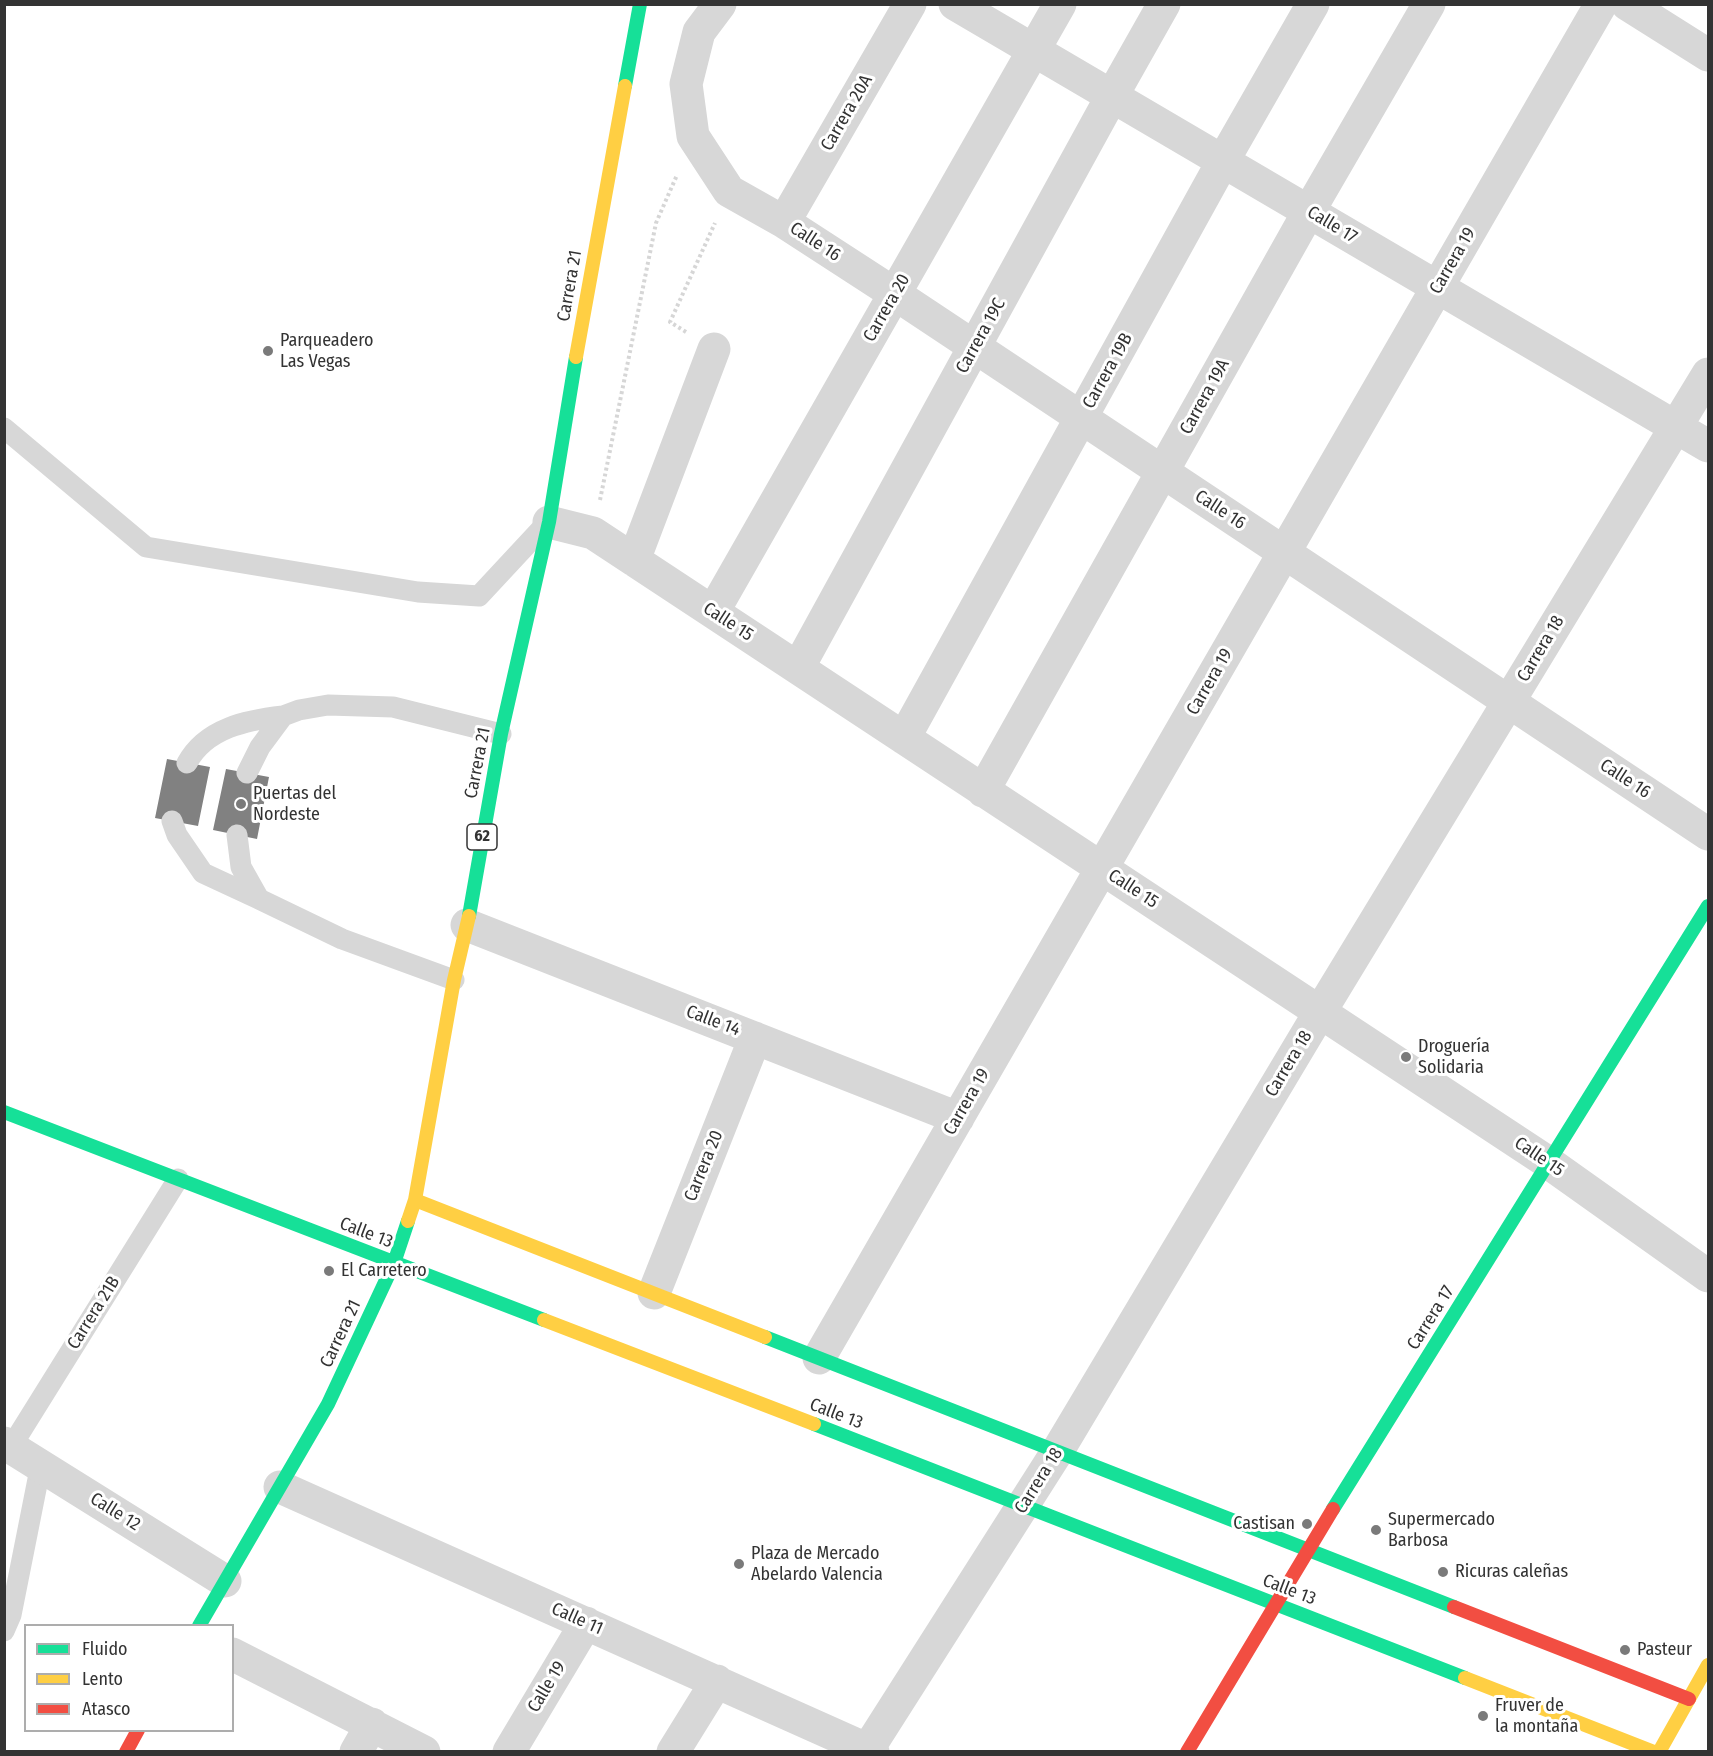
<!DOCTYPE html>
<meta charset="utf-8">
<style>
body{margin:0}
#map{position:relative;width:1713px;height:1756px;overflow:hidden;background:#fff;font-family:"Fira Sans Condensed",sans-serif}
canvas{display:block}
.frame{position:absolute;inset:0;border:6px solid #333;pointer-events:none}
.legend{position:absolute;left:24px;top:1624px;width:210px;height:108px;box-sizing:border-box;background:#fff;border:2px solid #adadad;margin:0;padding:8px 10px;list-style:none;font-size:18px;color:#333}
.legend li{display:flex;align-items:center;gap:12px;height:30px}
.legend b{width:30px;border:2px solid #adadad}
</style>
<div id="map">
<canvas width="1713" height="1756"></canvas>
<div class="frame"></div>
<ul class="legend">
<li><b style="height:8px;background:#16e098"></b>Fluido</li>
<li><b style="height:8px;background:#ffcf43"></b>Lento</li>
<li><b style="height:8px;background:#f24e42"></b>Atasco</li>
</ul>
</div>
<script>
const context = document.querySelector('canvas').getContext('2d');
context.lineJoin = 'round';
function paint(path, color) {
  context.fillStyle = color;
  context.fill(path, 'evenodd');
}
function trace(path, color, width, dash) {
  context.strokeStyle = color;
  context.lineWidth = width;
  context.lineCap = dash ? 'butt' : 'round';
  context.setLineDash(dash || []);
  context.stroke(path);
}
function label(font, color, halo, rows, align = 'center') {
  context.font = font + ' "Fira Sans Condensed",sans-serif';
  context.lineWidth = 6;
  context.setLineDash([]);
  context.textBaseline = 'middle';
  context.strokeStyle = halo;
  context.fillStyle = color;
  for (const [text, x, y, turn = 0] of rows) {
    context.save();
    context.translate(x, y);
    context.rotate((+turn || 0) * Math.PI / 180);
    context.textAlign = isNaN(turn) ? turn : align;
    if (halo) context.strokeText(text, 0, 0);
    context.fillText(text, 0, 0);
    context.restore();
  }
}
const building = new Path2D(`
 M167 759 210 767 198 826 155 818Z
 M226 769 269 777 257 839 213 830Z`);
const path = new Path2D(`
 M686 332 670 322 715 223
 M600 500 656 223 677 175`);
const lane = new Path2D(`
 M4 428 146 547 418 592 479 596 546 524
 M187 763C206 728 247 720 283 716
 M247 773 260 747 283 716 299 710 328 705 393 707 501 734
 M172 821 177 835 203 873 259 899
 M237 835 241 867 259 899 342 939 454 980
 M11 1447 178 1179
 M4 1631 11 1615 41 1464`);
const street = new Path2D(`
 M720 4 699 32 686 84 693 136 729 191 784 222 895 294 1708 834
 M955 4 1708 446
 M1627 4 1708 55
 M784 222 910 4
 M549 522 593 533 1549 1163 1708 1276
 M634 560 714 349
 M713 612 1060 4
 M798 668 1112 96 1164 4
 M904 738 1223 161 1313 4
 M983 791 1309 211 1429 4
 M467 925 958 1118
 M654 1293 755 1038
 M819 1358 1601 4
 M4 1443 225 1581
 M280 1487 873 1752
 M232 1654 424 1752
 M356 1752 372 1724
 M509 1752 586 1623
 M673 1752 717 1681
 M866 1752 1057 1452 1320 1012 1708 374`);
const fast = new Path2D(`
 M625 86 640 4
 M469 916 501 734 549 522 576 357
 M4 1112 544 1320
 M765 1337 1454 1607
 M814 1424 1465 1678
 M1333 1509 1708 906
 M199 1626 328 1404 394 1263 408 1221`);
const slow = new Path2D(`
 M576 357 625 86
 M415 1200 765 1337
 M408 1221 415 1200 454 980 469 916
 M544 1320 814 1424
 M1465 1678 1654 1752
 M1659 1752 1708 1665`);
const jam = new Path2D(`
 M1454 1607 1689 1699
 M126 1752 138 1730
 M1187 1752 1333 1509`);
const markers = [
 [268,351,6,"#7a7a7a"],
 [241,804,6,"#7a7a7a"],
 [1406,1057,6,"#7a7a7a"],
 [329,1271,6,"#7a7a7a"],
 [1307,1524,6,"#7a7a7a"],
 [1376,1530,6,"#7a7a7a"],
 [739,1564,6,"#7a7a7a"],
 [1443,1572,6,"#7a7a7a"],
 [1625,1650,6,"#7a7a7a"],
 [1483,1716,6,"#7a7a7a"]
];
const shields = [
 [482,837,30]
];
const shieldNames = [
 ["62",482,837]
];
const streetNames = [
 ["Carrera 20A",847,113,-60],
 ["Calle 17",1332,225,31],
 ["Calle 16",815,242,33],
 ["Carrera 19",1453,261,-60],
 ["Carrera 21",570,286,-80],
 ["Carrera 20",887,308,-60],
 ["Carrera 19C",981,336,-61],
 ["Carrera 19B",1108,371,-61],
 ["Carrera 19A",1205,397,-61],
 ["Calle 16",1220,510,33],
 ["Calle 15",728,622,33],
 ["Carrera 18",1541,649,-59],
 ["Carrera 19",1210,682,-60],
 ["Carrera 21",478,763,-79],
 ["Calle 16",1625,779,33],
 ["Calle 15",1133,889,33],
 ["Calle 14",713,1021,21],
 ["Carrera 18",1289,1064,-59],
 ["Carrera 19",967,1102,-60],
 ["Calle 15",1539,1157,34],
 ["Carrera 20",704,1166,-68],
 ["Calle 13",366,1233,21],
 ["Carrera 21B",94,1313,-58],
 ["Carrera 17",1431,1318,-58],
 ["Carrera 21",341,1334,-65],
 ["Calle 13",836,1414,21],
 ["Carrera 18",1039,1481,-58],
 ["Calle 12",115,1512,32],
 ["Calle 13",1289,1590,21],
 ["Calle 11",577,1619,24],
 ["Calle 19",547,1687,-59]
];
const poiNames = [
 ["Parqueadero",280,341],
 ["Las Vegas",280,362],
 ["Puertas del",253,794],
 ["Nordeste",253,815],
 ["Droguería",1418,1047],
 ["Solidaria",1418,1068],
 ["El Carretero",341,1271],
 ["Supermercado",1388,1520],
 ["Barbosa",1388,1541],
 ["Castisan",1295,1524,"right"],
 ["Plaza de Mercado",751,1554],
 ["Abelardo Valencia",751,1575],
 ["Ricuras caleñas",1455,1572],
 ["Pasteur",1637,1650],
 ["Fruver de",1495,1706],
 ["la montaña",1495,1727]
];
paint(building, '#818181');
trace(path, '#d6d6d6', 4, [3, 3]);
trace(lane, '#d7d7d7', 21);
trace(street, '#d7d7d7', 33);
trace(fast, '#16e098', 14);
trace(slow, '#ffcf43', 14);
trace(jam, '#f24e42', 14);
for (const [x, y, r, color] of markers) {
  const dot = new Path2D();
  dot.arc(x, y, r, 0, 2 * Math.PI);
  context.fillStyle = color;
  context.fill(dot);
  trace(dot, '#fff', 2);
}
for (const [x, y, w] of shields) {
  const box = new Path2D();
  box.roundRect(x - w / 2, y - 13, w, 26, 4.5);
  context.fillStyle = '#fff';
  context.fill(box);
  trace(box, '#333', 1.5);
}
label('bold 16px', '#333', null, shieldNames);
label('18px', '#333', '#fff', streetNames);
label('18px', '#333', '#fff', poiNames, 'left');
</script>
